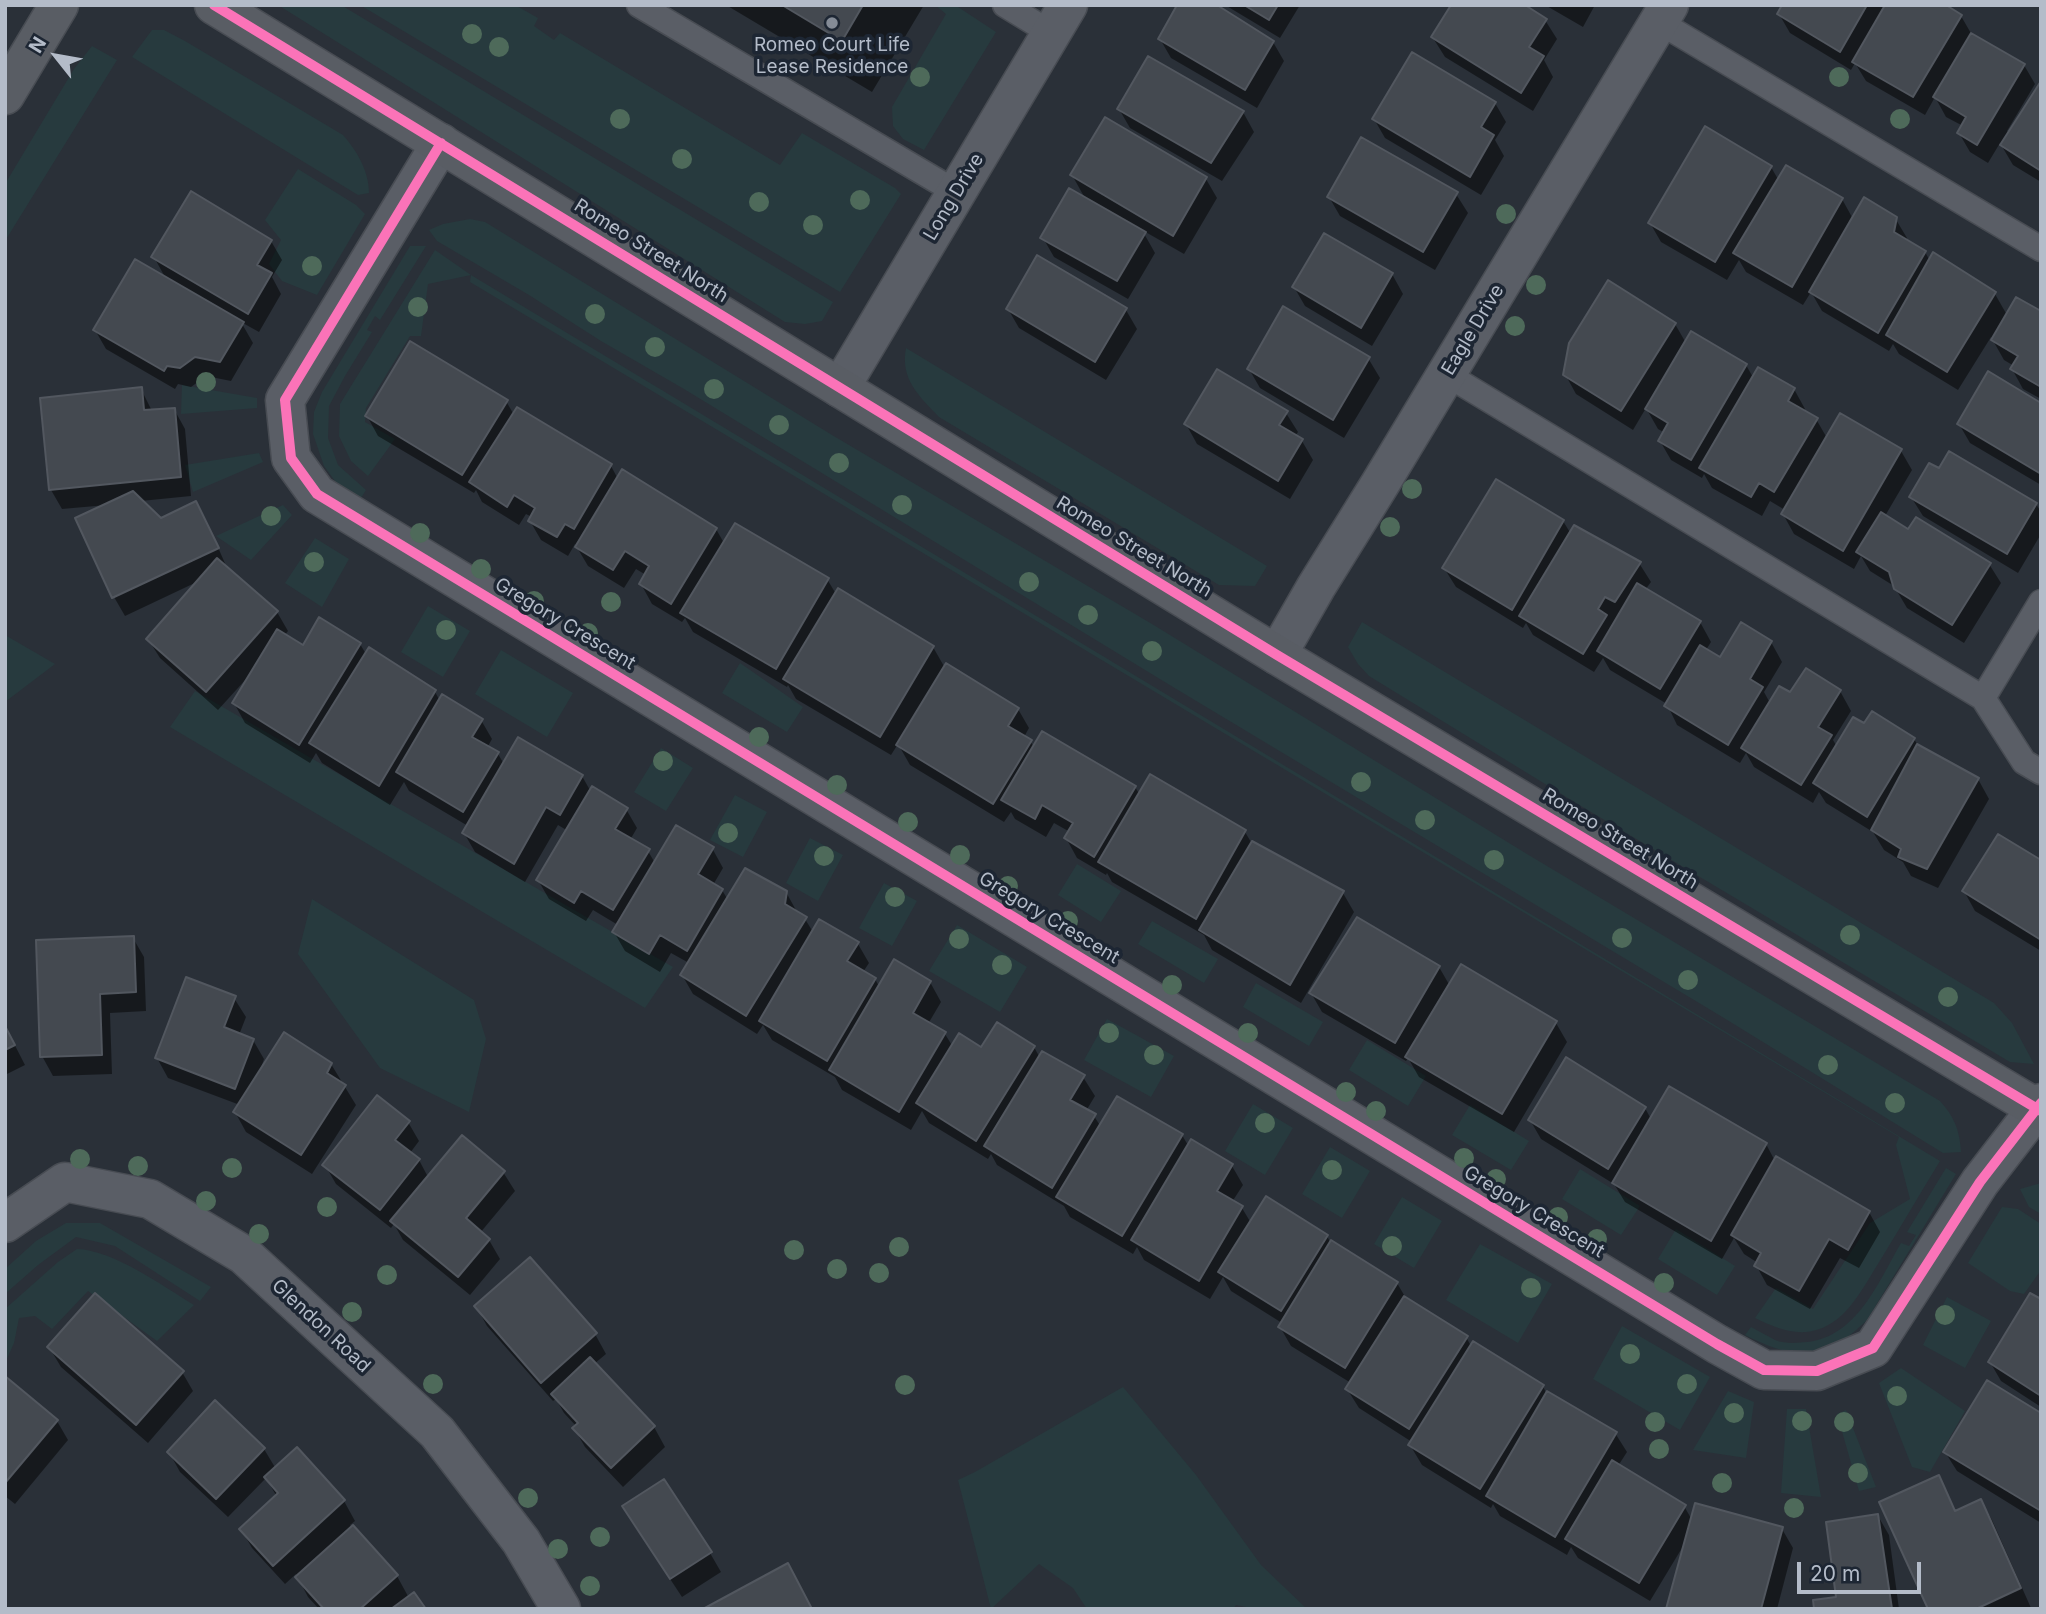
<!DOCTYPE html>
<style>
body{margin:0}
#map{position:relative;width:2046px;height:1614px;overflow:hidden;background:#2a3038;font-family:Inter,sans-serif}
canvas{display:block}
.frame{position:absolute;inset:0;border:7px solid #b4bcc9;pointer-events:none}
.north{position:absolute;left:21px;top:21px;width:70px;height:70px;-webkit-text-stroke:5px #1d2633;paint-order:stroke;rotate:301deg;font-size:19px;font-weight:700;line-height:28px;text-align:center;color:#b4bcc9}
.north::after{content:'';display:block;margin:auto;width:24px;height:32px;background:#b4bcc9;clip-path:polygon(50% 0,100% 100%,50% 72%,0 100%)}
.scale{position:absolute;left:1797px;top:1562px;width:124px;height:32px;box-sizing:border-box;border:4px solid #b4bcc9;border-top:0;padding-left:9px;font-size:21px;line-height:24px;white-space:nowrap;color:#b4bcc9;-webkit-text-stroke:5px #1d2633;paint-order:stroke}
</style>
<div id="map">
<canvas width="2046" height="1614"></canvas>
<div class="frame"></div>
<div class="north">N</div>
<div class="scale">20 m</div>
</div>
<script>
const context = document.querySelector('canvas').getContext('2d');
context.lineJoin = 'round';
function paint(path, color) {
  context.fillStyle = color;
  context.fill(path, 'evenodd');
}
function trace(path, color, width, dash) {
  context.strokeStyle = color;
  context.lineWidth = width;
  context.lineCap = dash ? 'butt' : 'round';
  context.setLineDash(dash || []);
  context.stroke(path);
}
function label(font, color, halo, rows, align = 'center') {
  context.font = font + ' Inter,sans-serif';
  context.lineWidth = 7;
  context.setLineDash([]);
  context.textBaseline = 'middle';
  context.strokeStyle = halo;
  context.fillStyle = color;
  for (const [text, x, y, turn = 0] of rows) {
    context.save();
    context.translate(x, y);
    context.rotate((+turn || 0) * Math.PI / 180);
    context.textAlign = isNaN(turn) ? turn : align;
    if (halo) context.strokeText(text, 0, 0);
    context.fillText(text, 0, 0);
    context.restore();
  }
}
const green = new Path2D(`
 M278 5H341L833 302 822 321 805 324 785 322Z
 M360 5H515L538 18 534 26 554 40 560 33 780 165 802 133 895 188 901 194 840 292Z
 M935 5H955L996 32 924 150 903 139 893 126 892 107 946 14Z
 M152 30H164L185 41 343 135C357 151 369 171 369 193L358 195 132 57Z
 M92 46 117 60 5 241V184L74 69Z
 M298 169 356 205 365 214 317 295 282 281 269 264 281 240 265 220Z
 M470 219 485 222 832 435 1152 624 1527 854 1940 1101C1954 1116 1960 1131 1961 1152L1943 1153 1724 1018 1173 687 684 389 601 341 529 295 437 241 429 230 443 224Z
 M410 246H426L380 320 375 316 367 330 372 332 345 376 329 406 328 438 338 465 366 490 359 501 335 481 324 466 313 434 314 412 322 392Z
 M435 250 471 275 1940 1161C1920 1194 1901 1226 1881 1259 1869 1278 1854 1307 1836 1320 1808 1341 1782 1331 1755 1318L1776 1288 1813 1309 1870 1223 1910 1199 1896 1145 1899 1137 470 282 471 275 428 284 421 336H410L366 408 365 422 395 439 368 476 351 461 339 436 340 404Z
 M906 348 1267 566 1255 586 1219 585 939 417C919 396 900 379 906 348Z
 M182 385 257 398V408L181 414Z
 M259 453 263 462 193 492 185 465Z
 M283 505 292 515 251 560 216 536Z
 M315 538 349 559 322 607 285 583Z
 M428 606 470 631 443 677 401 652Z
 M1362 622 1994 1003 2012 1023 2034 1064 2010 1062 1581 806 1369 676 1358 664 1348 647Z
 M5 635 55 664 5 702Z
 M501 650 573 693 547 737 475 694Z
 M740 663 803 707 787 732 722 693Z
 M195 691 673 967 645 1008 170 727Z
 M661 748 693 768 666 811 634 792Z
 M735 795 767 812 743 857 710 840Z
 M810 838 843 855 818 901 786 883Z
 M1077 864 1121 891 1101 922 1058 895Z
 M884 883 917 901 892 946 859 928Z
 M312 899 474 1000 486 1039 469 1112 380 1068 298 954Z
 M1152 921 1218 959 1204 983 1138 944Z
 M957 925 1027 967 1000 1012 929 971Z
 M1256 983 1323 1022 1309 1046 1243 1007Z
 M1107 1019 1174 1056 1151 1097 1084 1060Z
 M1367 1040 1426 1076 1408 1106 1349 1070Z
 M1253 1104 1293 1128 1265 1175 1225 1151Z
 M1470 1105 1529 1141 1511 1170 1452 1135Z
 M1330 1147 1370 1171 1342 1218 1302 1194Z
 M1946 1168 1956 1174 1867 1320C1824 1362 1797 1361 1745 1335L1751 1327C1759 1331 1767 1336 1775 1340 1785 1344 1797 1343 1807 1342 1857 1337 1879 1281 1901 1243L1909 1246 1916 1235 1907 1232Z
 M1580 1169 1640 1206 1621 1235 1562 1199Z
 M2041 1183V1214L2029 1207 2020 1189Z
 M1402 1197 1442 1221 1414 1268 1374 1244Z
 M2002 1207 2018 1209 2041 1224V1270L2024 1294 2010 1291 1968 1263Z
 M66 1223H100L211 1287 200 1301 115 1246 76 1237 38 1265 5 1294V1269L36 1241Z
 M1676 1229 1735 1266 1717 1295 1658 1259Z
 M1480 1244 1552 1284 1518 1343 1446 1300Z
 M77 1249C113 1250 163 1286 194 1305L157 1341 88 1291 52 1329 35 1316 19 1318 14 1343 5 1363V1309L58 1262Z
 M1947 1297 1991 1321 1965 1368 1923 1345Z
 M1622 1326 1710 1377 1680 1430 1593 1379Z
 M1901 1368 1965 1411 1930 1472 1912 1467 1879 1383Z
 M1123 1387 1196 1475 1261 1565 1307 1609H1256L1236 1605 1233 1609H1087L1073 1588 1039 1564 991 1609 958 1480 975 1472Z
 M1728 1391 1754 1402 1746 1458 1693 1450Z
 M1787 1409H1806L1821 1497 1781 1493Z
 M1846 1410 1876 1487 1859 1491 1837 1414Z`);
const shadow = new Path2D(`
 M726 5H924L872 92Z
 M1225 5H1300L1280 38Z
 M1545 5H1595L1583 27Z
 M1784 5H1942L1961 16 1972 35 2024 65 2035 84 2007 131 2010 133 2041 84V182L2013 165 2000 143 1988 163 1970 152 1959 133 1963 126 1946 117 1935 97 1925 115 1866 81 1855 63 1851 70 1790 33 1779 14Z
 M1545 20 1557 39 1544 60 1553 77 1533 111 1445 57 1433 38Z
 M1160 39 1273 42 1284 61 1257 108 1171 58Z
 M1495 103 1506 122 1495 140 1504 156 1481 195 1385 138 1374 119Z
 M1119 109 1243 112 1254 132 1222 181 1130 128Z
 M1771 167 1779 181 1842 199 1853 219 1895 218 1907 238 1906 241 1925 252 1930 261 1995 294 2007 315 2041 313V399L2023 389 2012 369 2014 366 2004 360 1991 337 1958 390 1899 354 1893 344 1889 351 1822 311 1811 292 1803 305 1746 272 1739 260 1727 280 1661 242 1650 223Z
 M1072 175 1206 179 1217 198 1184 254 1142 230 1155 253 1128 299 1054 257 1043 238 1086 200Z
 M1456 194 1468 213 1435 270 1340 216 1329 197Z
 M271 241 282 260 272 277 281 294 259 332 241 322 253 343 231 381 206 376 191 387 178 384 175 389 106 349 95 330 166 279 154 257Z
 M1392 274 1403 294 1372 346 1305 306 1294 287Z
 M1008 309 1126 310 1137 329 1106 380 1019 328Z
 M1675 324 1686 343 1746 365 1754 379 1794 389 1805 409 1803 412 1816 419 1827 438 1901 451 1912 470 1885 516 1909 532 1989 564 2001 583 1964 643 1907 608 1894 586 1870 571 1861 556 1854 569 1794 534 1783 514 1785 510 1770 501 1762 516 1712 488 1704 474 1702 478 1671 460 1660 441 1665 433 1658 429 1646 408 1633 430 1576 394 1565 374Z
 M1368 358 1380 378 1344 438 1260 388 1249 369Z
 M141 389 152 411 174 409 185 429 191 496 141 501 161 520 196 503 207 522 227 568 277 612 288 631 284 636 303 647 360 644 366 654 435 692 440 701 481 720 492 739 487 748 498 754 504 764 582 776 591 792 626 809 637 828 630 840 648 851 655 863 712 848 723 868 713 885 722 890 728 900 786 892 797 912 805 919 813 932 858 944 869 963 863 972 875 979 880 988 930 982 941 1002 928 1024 945 1034 953 1047 982 1049 1034 1047 1040 1058 1083 1077 1095 1096 1086 1111 1094 1116 1101 1127 1182 1135 1189 1147 1232 1166 1243 1185 1232 1202 1242 1208 1251 1223 1327 1236 1331 1244 1397 1283 1407 1300 1466 1337 1471 1346 1543 1386 1546 1393 1615 1433 1627 1452 1618 1466 1684 1506 1692 1520 1782 1529 1793 1548 1777 1609H1668L1685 1543 1650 1601 1578 1558 1571 1547 1567 1555 1500 1516 1493 1504 1491 1508 1422 1465 1410 1445 1412 1442 1359 1408 1347 1389 1351 1383 1291 1346 1280 1327 1282 1323 1231 1291 1223 1277 1210 1299 1144 1260 1137 1247 1133 1254 1070 1217 1064 1206 997 1165 991 1154 988 1159 929 1123 922 1111 911 1130 842 1090 835 1077 772 1040 763 1025 757 1034 693 994 682 975 689 963 671 953 660 972 625 951 614 932 618 925 593 910 586 921 549 899 538 880 568 831 558 825 525 882 475 852 464 833 468 826 409 791 404 782 390 805 322 763 316 753 310 763 245 723 234 703 249 679 247 678 218 710 160 658 148 639 199 581 125 616 114 597 107 505 62 509 51 490Z
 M506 401 514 415 611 466 618 479 716 529 724 543 827 579 836 594 933 647 945 668 1018 709 1029 728 1024 737 1030 741 1034 747 1135 787 1140 795 1245 832 1251 842 1343 893 1354 912 1301 1003 1212 950 1204 935 1112 882 1107 873 1106 875 1077 858 1066 838 1070 832 1054 823 1046 837 1015 819 1011 812 1004 822 910 765 898 744 891 755 796 699 788 685 787 687 693 632 685 618 682 622 652 604 641 584 646 575 636 569 624 588 588 566 575 544 568 556 541 540 530 521 532 517 526 514 519 525 482 502 476 490 474 493 378 436 367 416Z
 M2041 405V485L1970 443 1959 424Z
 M1286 413 1298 432 1295 436 1302 441 1313 460 1290 499 1197 444 1186 424Z
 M1911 497 2036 504 2041 512V534L2018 573 1923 516Z
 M1563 521 1571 534 1639 563 1651 582 1645 590 1700 622 1711 642 1706 650 1721 660 1771 642 1782 662 1764 692 1770 703 1791 695 1840 691 1851 711 1833 740 1837 747 1864 725 1914 739 1919 747 1978 779 1989 799 1938 888 1911 876 1903 862 1884 850 1873 832 1826 803 1819 792 1813 803 1754 767 1746 753 1740 763 1677 725 1667 704 1610 670 1603 658 1594 672 1533 635 1526 623 1523 628 1456 587 1444 568Z
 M2041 862V951L1975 911 1964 891Z
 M133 938 144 957 146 1011 110 1013 112 1074 53 1076 42 1056Z
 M1439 967 1450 986 1461 967 1556 1023 1567 1042 1514 1132 1419 1077 1408 1058 1406 1061 1322 1012 1311 993Z
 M234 998 246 1017 239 1035 253 1040 264 1059 260 1071 331 1064 356 1105 312 1174 246 1132 235 1112 240 1105 168 1078 157 1058Z
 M5 1026 25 1065 5 1075Z
 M1645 1108 1651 1119 1766 1144 1775 1161 1869 1212 1880 1232 1859 1268 1840 1258 1810 1309 1767 1285 1756 1265 1758 1263 1744 1254 1734 1238 1722 1259 1625 1202 1614 1184 1541 1139 1530 1120Z
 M408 1122 419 1141 410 1153 419 1160 428 1177 503 1172 515 1191 480 1233 489 1240 500 1259 470 1295 403 1240 394 1224 391 1228 336 1184 325 1165Z
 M2041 1301V1407L2001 1381 1990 1362Z
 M476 1306 595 1334 606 1354 594 1364 654 1427 665 1447 623 1487 585 1447 574 1428 576 1426 564 1413 556 1399 553 1401 487 1326Z
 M49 1347 182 1372 193 1391 148 1443 61 1367Z
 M5 1378 57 1421 68 1440 15 1504 5 1496Z
 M2041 1415V1523L1957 1471 1945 1452Z
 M264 1449 276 1469 297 1449 344 1501 355 1521 350 1525 397 1576 409 1598 424 1609H319L308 1597 296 1574 285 1584 252 1548 241 1529 277 1497 266 1478 228 1517 180 1472 169 1452Z
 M1938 1477 1956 1512 1981 1501 1992 1520 2031 1608 1929 1609Z
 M1878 1516 1889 1535 1899 1609H1816L1838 1598Z
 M635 1526 710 1553 721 1572 682 1597Z`);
const building = new Path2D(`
 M782 5H863L842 41Z
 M1177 5H1217L1274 41 1245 90 1158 39Z
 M1244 5H1278L1269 20Z
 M1451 5H1525L1547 19 1529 47 1544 56 1521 93 1431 37Z
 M1782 5H1867L1840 52 1777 14Z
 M1885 5H1946L1962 15 1913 97 1852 62Z
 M1971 33 2025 64 1977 145 1957 133 1966 117 1933 97Z
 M1412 52 1496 102 1481 127 1494 135 1470 177 1372 119Z
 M1148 56 1244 111 1211 163 1117 109Z
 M2041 81V171L2000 145Z
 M1105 117 1207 177 1173 236 1070 175Z
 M1705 126 1772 166 1715 262 1648 223Z
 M1361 137 1458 192 1423 252 1327 197Z
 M1786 165 1843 198 1792 287 1733 253Z
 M1069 188 1146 232 1117 281 1040 238Z
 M191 191 272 240 257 265 272 273 248 314 151 257Z
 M1864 197 1897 217 1894 232 1926 251 1878 333 1809 292Z
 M1324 233 1393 273 1361 328 1292 287Z
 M1933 252 1996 292 1947 372 1886 335Z
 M1037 255 1127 308 1095 362 1006 309Z
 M135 259 244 322 220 362 195 357 180 368 167 366 164 371 93 330Z
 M1608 280 1676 323 1621 411 1563 375 1569 343Z
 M2016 297 2041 311V387L2010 369 2018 356 1991 340Z
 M1283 306 1370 357 1333 420 1247 369Z
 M1691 331 1747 364 1691 460 1658 441 1668 423 1645 409Z
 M410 341 508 400 462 475 365 416Z
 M1758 367 1795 388 1788 401 1818 418 1774 492 1759 483 1751 497 1699 468Z
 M1217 369 1288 411 1279 425 1303 439 1278 481 1184 424Z
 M1988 371 2041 403V474L1957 424Z
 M142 387 144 410 175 408 181 477 49 490 40 398Z
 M517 407 612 464 574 529 565 524 557 537 528 521 535 508 514 495 507 507 469 482Z
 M1840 413 1902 449 1843 551 1781 514Z
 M1949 451 2037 503 2007 554 1909 497 1929 463 1939 468Z
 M622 469 717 528 671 604 639 584 649 566 625 551 613 570 575 547Z
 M1496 479 1564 520 1512 610 1442 568Z
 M133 491 161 518 196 501 219 548 112 598 75 518Z
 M1881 512 1908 529 1916 517 1991 563 1952 625 1894 589 1889 572 1856 552Z
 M735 523 829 578 776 669 680 613Z
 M1574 525 1641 562 1615 602 1605 597 1598 609 1607 615 1583 654 1519 616Z
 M217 558 278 611 206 692 146 639Z
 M1637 583 1701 621 1660 689 1597 651Z
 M838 588 934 646 880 737 783 679Z
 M319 617 361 643 299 745 232 703 277 629 303 645Z
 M1741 622 1772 641 1750 679 1763 687 1728 745 1664 706 1700 645 1720 657Z
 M369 647 436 690 379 786 309 743Z
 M946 663 1019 708 1008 726 1032 740 993 804 896 745Z
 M1806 668 1841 690 1818 727 1832 735 1801 785 1741 748 1779 686 1790 692Z
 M442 694 483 719 472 737 499 752 463 812 396 772Z
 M1872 711 1915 738 1867 817 1813 783 1853 717 1864 723Z
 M1042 731 1136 786 1094 857 1064 838 1073 823 1042 805 1035 819 1001 800Z
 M518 737 583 775 560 815 546 807 514 864 462 833Z
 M1917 744 1979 778 1927 869 1898 857 1901 849 1871 830Z
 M1150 774 1246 830 1196 919 1098 862Z
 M592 786 628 808 615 829 650 849 613 910 581 891 574 903 536 880Z
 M676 825 714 847 698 874 723 889 687 951 660 935 649 954 612 932Z
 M1998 834 2041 860V940L1962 891Z
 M1252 841 1344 891 1290 985 1199 930Z
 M745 868 787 891 785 904 807 917 746 1016 680 975Z
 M1357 917 1440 966 1395 1043 1309 993Z
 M819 919 859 942 847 961 876 978 827 1061 759 1021Z
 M134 936 136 992 100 994 102 1055 40 1057 36 940Z
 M894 959 931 981 913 1013 946 1032 899 1112 829 1070Z
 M1461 964 1557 1021 1502 1114 1405 1057Z
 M186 977 236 996 224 1027 254 1039 235 1089 155 1058Z
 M997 1022 1035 1046 976 1141 916 1103 959 1033 981 1047Z
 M5 1026 15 1045 5 1050Z
 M284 1032 332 1063 327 1073 346 1085 301 1155 233 1112Z
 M1042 1051 1085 1075 1070 1100 1096 1114 1052 1188 984 1146Z
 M1566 1057 1646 1107 1608 1169 1528 1120Z
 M1669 1086 1767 1143 1711 1241 1612 1183Z
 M377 1095 410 1121 395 1140 420 1159 380 1210 322 1165Z
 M1117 1096 1183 1134 1122 1236 1056 1197Z
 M462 1135 505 1171 466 1218 490 1239 458 1277 390 1221Z
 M1191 1139 1233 1164 1217 1191 1243 1206 1199 1281 1131 1240Z
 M1776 1156 1870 1211 1848 1250 1829 1239 1799 1291 1754 1266 1761 1253 1731 1235Z
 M1266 1196 1328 1235 1281 1311 1218 1272Z
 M1331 1240 1398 1282 1345 1368 1278 1327Z
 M530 1257 597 1333 541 1383 474 1306Z
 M95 1293 184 1371 136 1425 47 1347Z
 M2030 1293 2041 1299V1396L1988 1362Z
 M1404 1296 1468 1336 1409 1429 1345 1389Z
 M1473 1341 1544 1385 1480 1489 1408 1445Z
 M590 1357 655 1426 611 1468 572 1428 578 1423 551 1394Z
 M5 1376 58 1420 5 1483Z
 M1987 1380 2041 1413V1511L1943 1452Z
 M1547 1391 1617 1432 1555 1537 1486 1496Z
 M215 1400 265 1448 216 1499 167 1452Z
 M297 1447 345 1500 273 1566 239 1529 278 1493 264 1477Z
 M1612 1460 1686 1505 1639 1583 1565 1539Z
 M1939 1475 1955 1511 1981 1499 2021 1588 1976 1609H1928L1879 1502Z
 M664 1479 712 1552 670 1579 622 1506Z
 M1695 1503 1783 1527 1761 1609H1666Z
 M1878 1514 1892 1609H1814L1813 1600 1836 1597 1826 1522Z
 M353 1525 398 1575 360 1609H324L295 1577Z
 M788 1563 812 1609H703Z
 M414 1592 426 1609H391Z`);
const lane = new Path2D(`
 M639 5 956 192
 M1005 5 1051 33
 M1659 22 2041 249
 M1446 374 1983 698 2041 602
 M1983 698 2024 762 2041 772`);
const street = new Path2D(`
 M441 143 285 400 291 458 317 494 1717 1344 1764 1370 1817 1371 1873 1348 1980 1182 2041 1103
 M840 388 1068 5
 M1277 655 1316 587 1380 484 1669 5
 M5 1223 65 1182 150 1199 244 1255 437 1432 521 1541 561 1609`);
const secondary = new Path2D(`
 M214 5 1277 655 2041 1111
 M5 95 59 5`);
const cycleway = new Path2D(`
 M214 5 1277 655 2041 1111
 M441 143 285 400 291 458 317 494 1717 1344 1764 1370 1817 1371 1873 1348 1980 1182 2041 1103`);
const trees = [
 [472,34],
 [499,47],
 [920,77],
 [1839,77],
 [620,119],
 [1900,119],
 [682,159],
 [860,200],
 [759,202],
 [1506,214],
 [813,225],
 [312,266],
 [1536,285],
 [418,307],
 [595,314],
 [1515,326],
 [655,347],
 [206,382],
 [714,389],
 [779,425],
 [839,463],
 [1412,489],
 [902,505],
 [271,516],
 [1390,527],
 [420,533],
 [314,562],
 [481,569],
 [1029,582],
 [534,601],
 [611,602],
 [1088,615],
 [446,630],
 [588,633],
 [1152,651],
 [759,737],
 [663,761],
 [1361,782],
 [837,785],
 [1425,820],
 [908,822],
 [728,833],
 [960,855],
 [824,856],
 [1494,860],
 [1008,886],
 [895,897],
 [1068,921],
 [1850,935],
 [1622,938],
 [959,939],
 [1002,965],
 [1688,980],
 [1172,985],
 [1948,997],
 [1109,1033],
 [1248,1033],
 [1154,1055],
 [1828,1065],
 [1346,1092],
 [1895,1103],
 [1376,1111],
 [1265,1123],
 [1464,1158],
 [80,1159],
 [138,1166],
 [232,1168],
 [1332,1170],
 [1496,1179],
 [206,1201],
 [327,1207],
 [1558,1217],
 [259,1234],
 [1597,1239],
 [1392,1246],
 [899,1247],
 [794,1250],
 [837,1269],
 [879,1273],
 [387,1275],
 [1664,1283],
 [1531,1288],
 [352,1312],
 [1945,1315],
 [1630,1354],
 [433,1384],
 [1687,1384],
 [905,1385],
 [1897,1396],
 [1734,1413],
 [1802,1421],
 [1655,1422],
 [1844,1422],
 [1659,1449],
 [1858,1473],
 [1722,1483],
 [528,1498],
 [1794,1508],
 [600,1537],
 [558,1549],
 [590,1586]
];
const markers = [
 [832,23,7,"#848b96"]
];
const poiNames = [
 ["Romeo Court Life",832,45],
 ["Lease Residence",832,67]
];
const streetNames = [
 ["Long Drive",954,197,-59],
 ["Romeo Street North",651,251,32],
 ["Eagle Drive",1473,330,-59],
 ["Romeo Street North",1134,547,31],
 ["Gregory Crescent",565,624,31],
 ["Romeo Street North",1620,839,31],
 ["Gregory Crescent",1049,918,31],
 ["Gregory Crescent",1534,1212,31],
 ["Glendon Road",321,1326,43]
];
paint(green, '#273a3e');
paint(shadow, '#0007');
paint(building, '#444950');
trace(building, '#52575f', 2);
trace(lane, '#484c53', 27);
trace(street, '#484c53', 41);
trace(secondary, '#484c53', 41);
trace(lane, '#5a5e66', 24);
trace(street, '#5a5e66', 38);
trace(secondary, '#595d64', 38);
trace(cycleway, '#fb73b8', 10);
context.fillStyle = '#4e6a5a';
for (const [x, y] of trees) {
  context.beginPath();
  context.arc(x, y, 10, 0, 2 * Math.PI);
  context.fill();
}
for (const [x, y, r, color] of markers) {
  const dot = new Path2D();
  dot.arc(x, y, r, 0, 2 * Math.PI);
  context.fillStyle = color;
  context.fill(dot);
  trace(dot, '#1d2633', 2.5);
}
label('19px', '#b4bcc9', '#1d2633', poiNames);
label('19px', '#b4bcc9', '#1d2633', streetNames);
</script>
